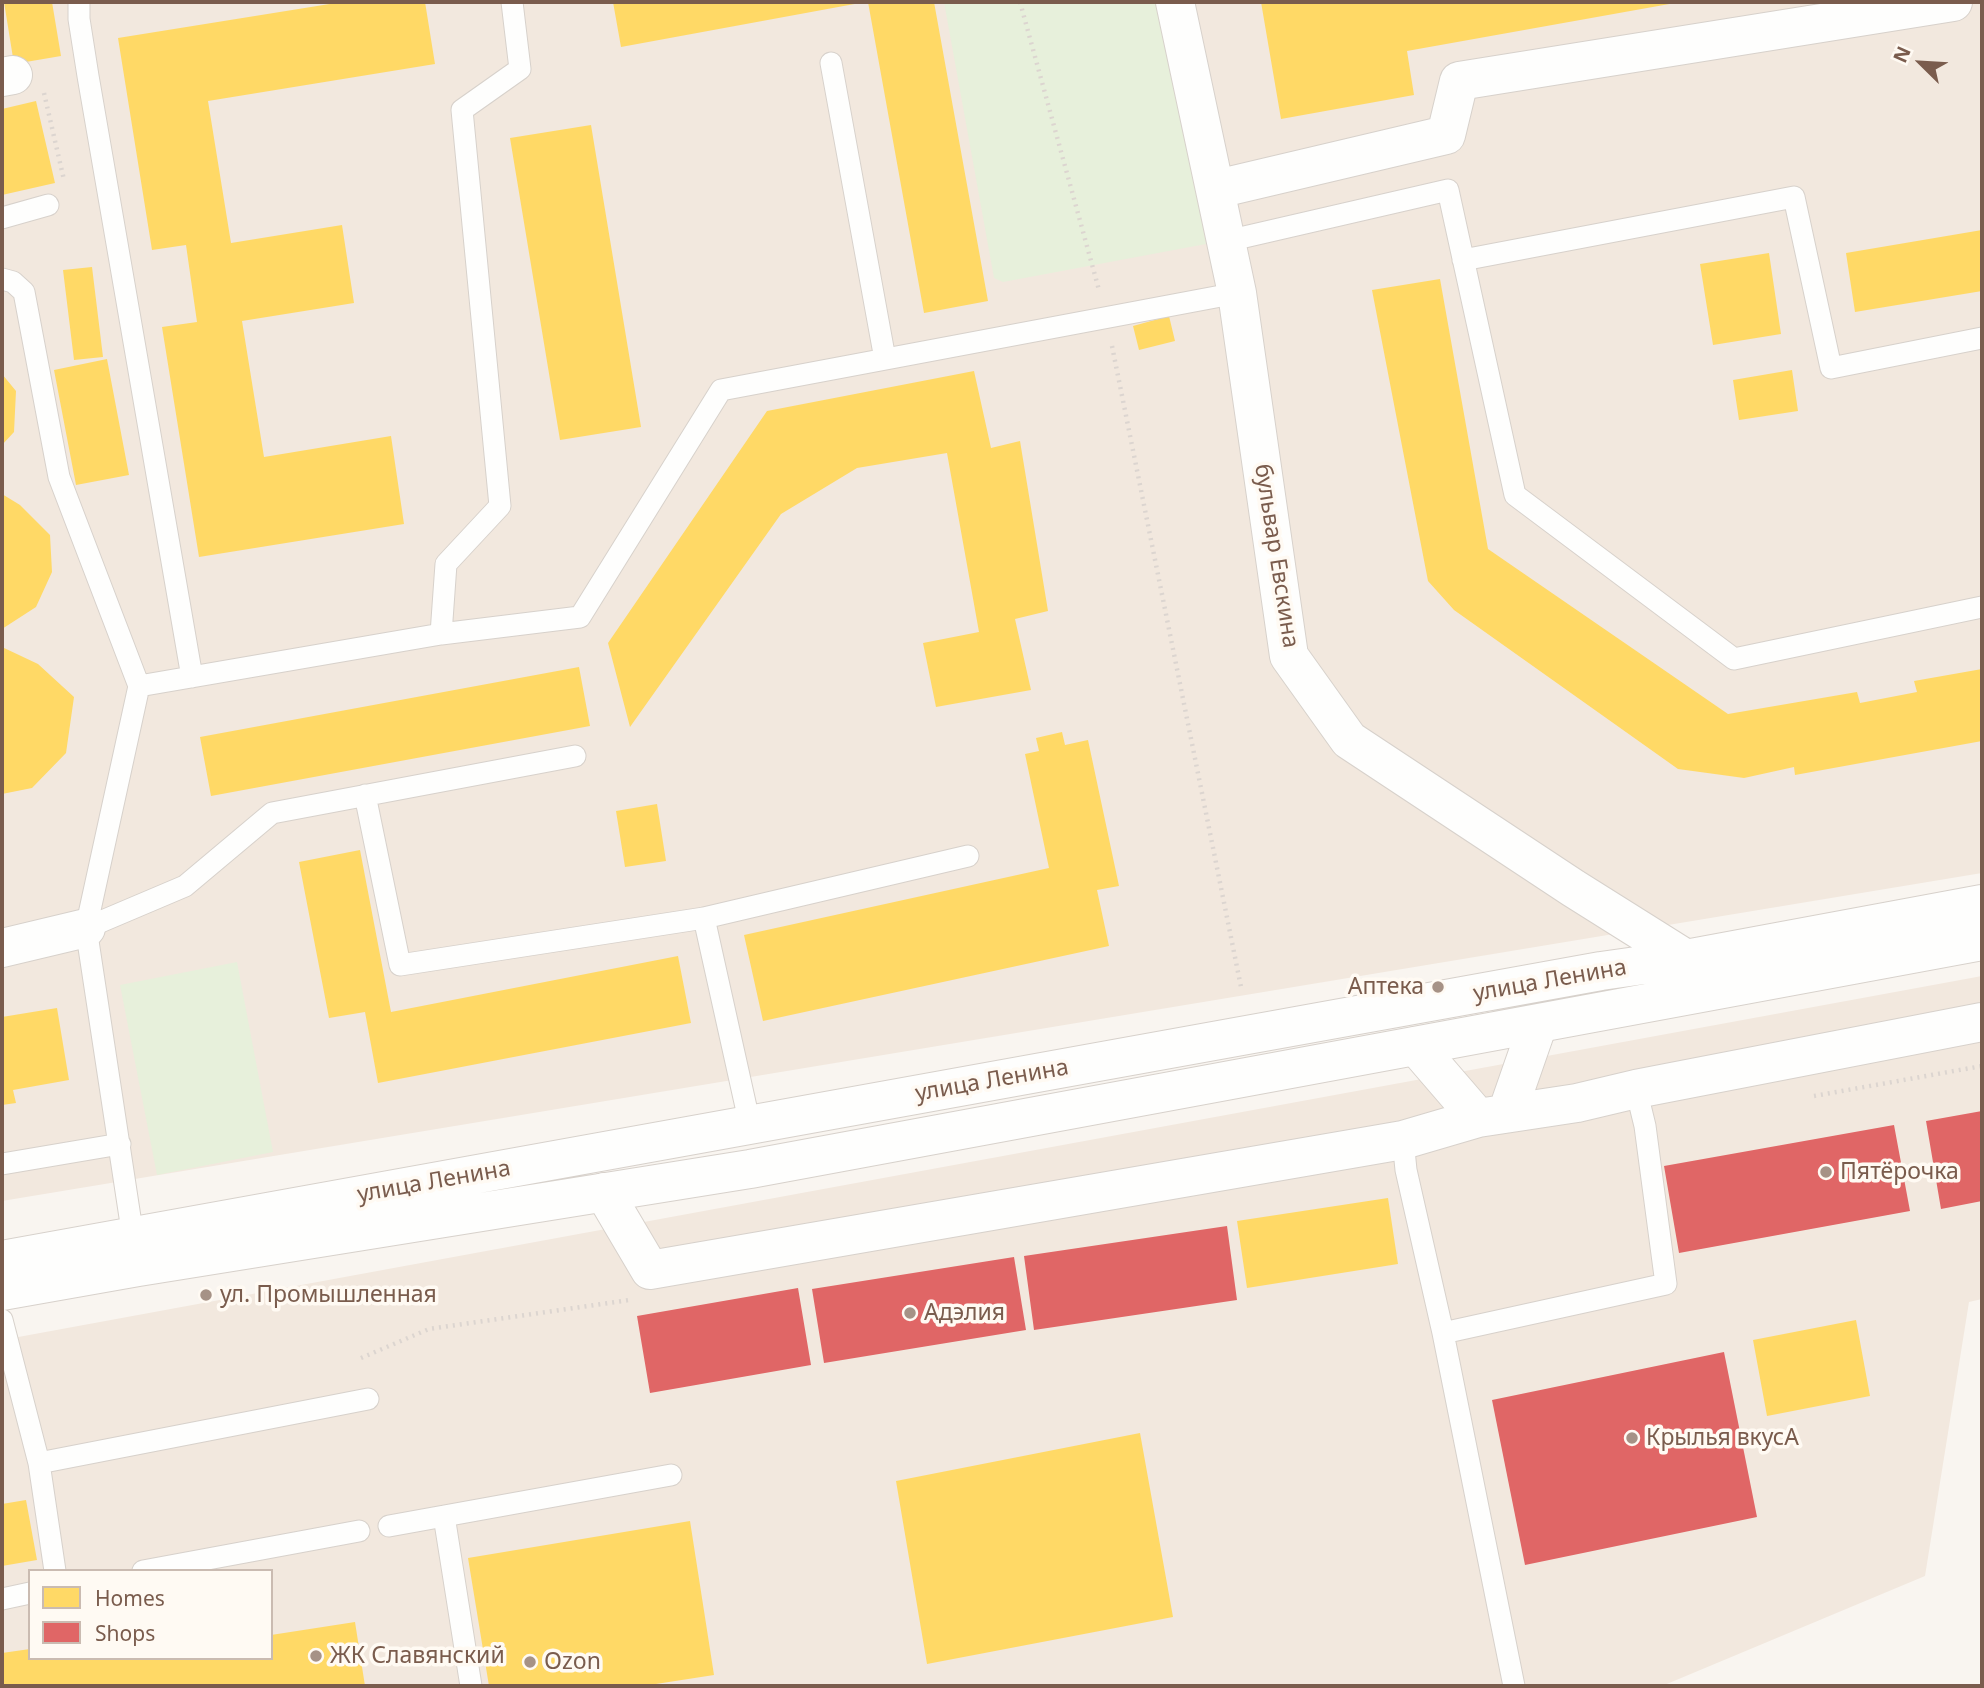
<!DOCTYPE html>
<meta charset="utf-8">
<style>
body{margin:0}
#map{position:relative;width:1984px;height:1688px;overflow:hidden;background:#f9f5f0;font-family:"Noto Sans",sans-serif}
canvas{display:block}
.frame{position:absolute;inset:0;border:4px solid #7a5c4d;pointer-events:none}
.legend{position:absolute;left:28px;top:1569px;width:245px;height:91px;box-sizing:border-box;background:#fffaf3;border:2px solid #cabbb1;margin:0;padding:9px 12px;list-style:none;font-size:21px;color:#7a5c4d}
.legend li{display:flex;align-items:center;gap:14px;height:35px}
.legend b{width:35px;border:2px solid #cabbb1}
.north{position:absolute;left:1886px;top:28px;width:70px;height:70px;-webkit-text-stroke:5px #fffaf3;paint-order:stroke;rotate:294deg;font-size:19px;font-weight:700;line-height:28px;text-align:center;color:#7a5c4d}
.north::after{content:'';display:block;margin:auto;width:24px;height:32px;background:#7a5c4d;clip-path:polygon(50% 0,100% 100%,50% 72%,0 100%)}
</style>
<div id="map">
<canvas width="1984" height="1688"></canvas>
<div class="frame"></div>
<ul class="legend">
<li><b style="height:19px;background:#ffd966"></b>Homes</li>
<li><b style="height:19px;background:#e06666"></b>Shops</li>
</ul>
<div class="north">N</div>
</div>
<script>
const context = document.querySelector('canvas').getContext('2d');
context.lineJoin = 'round';
function paint(path, color) {
  context.fillStyle = color;
  context.fill(path, 'evenodd');
}
function trace(path, color, width, dash) {
  context.strokeStyle = color;
  context.lineWidth = width;
  context.lineCap = dash ? 'butt' : 'round';
  context.setLineDash(dash || []);
  context.stroke(path);
}
function label(font, color, halo, rows, align = 'center') {
  context.font = font + ' "Noto Sans",sans-serif';
  context.lineWidth = 7;
  context.setLineDash([]);
  context.textBaseline = 'middle';
  context.strokeStyle = halo;
  context.fillStyle = color;
  for (const [text, x, y, turn = 0] of rows) {
    context.save();
    context.translate(x, y);
    context.rotate((+turn || 0) * Math.PI / 180);
    context.textAlign = isNaN(turn) ? turn : align;
    if (halo) context.strokeText(text, 0, 0);
    context.fillText(text, 0, 0);
    context.restore();
  }
}
const residential = new Path2D(`
 M2 2H1982V873L2 1201Z
 M1982 976V1299L1969 1302 1925 1576 1662 1686H2V1340ZM30 1571H271V1658H30Z`);
const green = new Path2D(`
 M944 2H1162L1206 244 1003 282 994 278Z
 M237 962 273 1152 157 1175 120 985Z`);
const homes = new Path2D(`
 M4 2H52L61 56 14 64Z
 M342 2H425L435 64 208 101 231 243 342 225 354 303 242 321 264 457 391 436 404 524 199 557 162 327 197 322 186 245 152 250 118 38Z
 M613 2H860V3L621 47Z
 M868 2H934L988 301 924 313Z
 M1261 2H1675V3L1407 51 1414 95 1281 119Z
 M36 101 55 183 2 195V109Z
 M591 125 641 427 560 440 510 138Z
 M1982 230V291L1855 312 1846 253Z
 M1769 253 1781 334 1713 345 1700 264Z
 M92 267 103 357 74 360 63 270Z
 M1440 279 1488 549 1728 714 1857 692 1860 703 1917 692 1914 681 1982 669V741L1795 775 1794 767 1744 778 1678 769 1454 610 1428 581 1372 290Z
 M1169 316 1175 341 1139 350 1133 326Z
 M107 359 129 475 76 485 54 370Z
 M1792 370 1798 411 1739 420 1733 380Z
 M974 371 991 448 1020 441 1048 611 1015 619 1031 690 936 707 923 643 979 632 947 453 857 468 781 514 630 727 608 643 767 411Z
 M2 374 16 391 14 432 2 445Z
 M2 494 20 505 50 535 52 572 36 607 2 629Z
 M2 647 38 664 74 697 66 753 32 788 2 794Z
 M579 667 590 726 211 796 200 737Z
 M1062 732 1065 745 1088 740 1119 886 1097 890 1109 946 763 1021 744 935 1049 868 1025 754 1039 751 1036 738Z
 M657 804 666 861 625 867 616 811Z
 M360 850 391 1012 678 956 691 1023 378 1083 365 1012 329 1018 299 862Z
 M57 1008 69 1080 13 1090 16 1103 2 1105V1017Z
 M1388 1198 1398 1264 1247 1288 1237 1221Z
 M1856 1320 1870 1396 1767 1416 1753 1340Z
 M1140 1433 1173 1617 927 1664 896 1481Z
 M26 1500 37 1560 2 1566V1504Z
 M690 1521 714 1675 643 1686H489L468 1558Z
 M355 1622 365 1686H2V1653L30 1649V1658H271V1635Z`);
const shops = new Path2D(`
 M1982 1111V1201L1941 1209 1926 1121Z
 M1894 1125 1910 1211 1679 1253 1664 1166Z
 M1227 1226 1237 1300 1034 1330 1024 1256Z
 M1014 1257 1026 1330 824 1363 812 1289Z
 M798 1288 811 1365 650 1393 637 1316Z
 M1724 1352 1757 1517 1525 1565 1492 1400Z`);
const path = new Path2D(`
 M1020 2 1099 290
 M44 93 64 180
 M1112 346 1241 987
 M1814 1096 1982 1066
 M361 1358 429 1329 629 1300`);
const service = new Path2D(`
 M79 2V19L88 76 192 677
 M831 63 885 359
 M2 218 48 205
 M1227 241 1448 190 1515 495 1734 659 1982 607
 M1463 260 1794 197 1831 368 1982 338
 M2 279 13 282 24 292 59 477 139 686
 M441 634 446 564 500 506 462 110 520 69 512 2
 M365 795 400 965 704 918 750 1125
 M704 918 968 856
 M86 928 185 886 272 813 575 756
 M1403 1140 1406 1170 1443 1333 1666 1284 1645 1126 1636 1089
 M2 1164 120 1144
 M133 1237 86 928 139 686 441 634 580 617 721 390 1237 293
 M2 1320 39 1463
 M1443 1333 1514 1686
 M444 1516 471 1686
 M389 1526 671 1475
 M55 1571 39 1463 368 1399
 M143 1571 359 1531
 M2 1599 30 1593`);
const minor = new Path2D(`
 M2 77 13 75
 M1217 189 1446 135 1459 81 1953 2
 M2 948 86 928
 M1416 1046 1478 1118
 M1507 1113 1538 1024
 M604 1192 650 1270 1403 1140 1478 1118 1577 1103 1636 1089 1982 1022`);
const tertiary = new Path2D(`
 M1175 2 1237 293 1289 656 1349 740 1573 888 1686 959
 M2 1260 1601 971 1686 959 1982 904
 M2 1291 138 1267 750 1169 1982 941`);
const markers = [
 [1438,987,7,"#a69286"],
 [1826,1172,7,"#a69286"],
 [206,1295,7,"#a69286"],
 [910,1313,7,"#a69286"],
 [1632,1438,7,"#a69286"],
 [316,1656,7,"#a69286"],
 [530,1662,7,"#a69286"]
];
const streetNames = [
 ["бульвар Евскина",1276,556,81],
 ["улица Ленина",1550,981,-10],
 ["улица Ленина",992,1081,-10],
 ["улица Ленина",434,1182,-10]
];
const poiNames = [
 ["Аптека",1424,987,"right"],
 ["Пятёрочка",1840,1172],
 ["ул. Промышленная",220,1295],
 ["Адэлия",924,1313],
 ["Крылья вкусА",1646,1438],
 ["ЖК Славянский",330,1656],
 ["Ozon",544,1662]
];
paint(residential, '#f2e8de');
paint(green, '#e7f0db');
paint(homes, '#ffd966');
paint(shops, '#e06666');
trace(service, '#d7d1cb', 23);
trace(minor, '#d7d1cb', 40);
trace(tertiary, '#d7d1cb', 40);
trace(path, '#dcd5d0', 4.5, [2, 5]);
trace(service, '#fefefd', 21);
trace(minor, '#fefefd', 38);
trace(tertiary, '#fefefd', 38);
for (const [x, y, r, color] of markers) {
  const dot = new Path2D();
  dot.arc(x, y, r, 0, 2 * Math.PI);
  context.fillStyle = color;
  context.fill(dot);
  trace(dot, '#fffaf3', 2.5);
}
label('23px', '#7a5c4d', '#fffaf3', streetNames);
label('23px', '#7a5c4d', '#fffaf3', poiNames, 'left');
</script>
